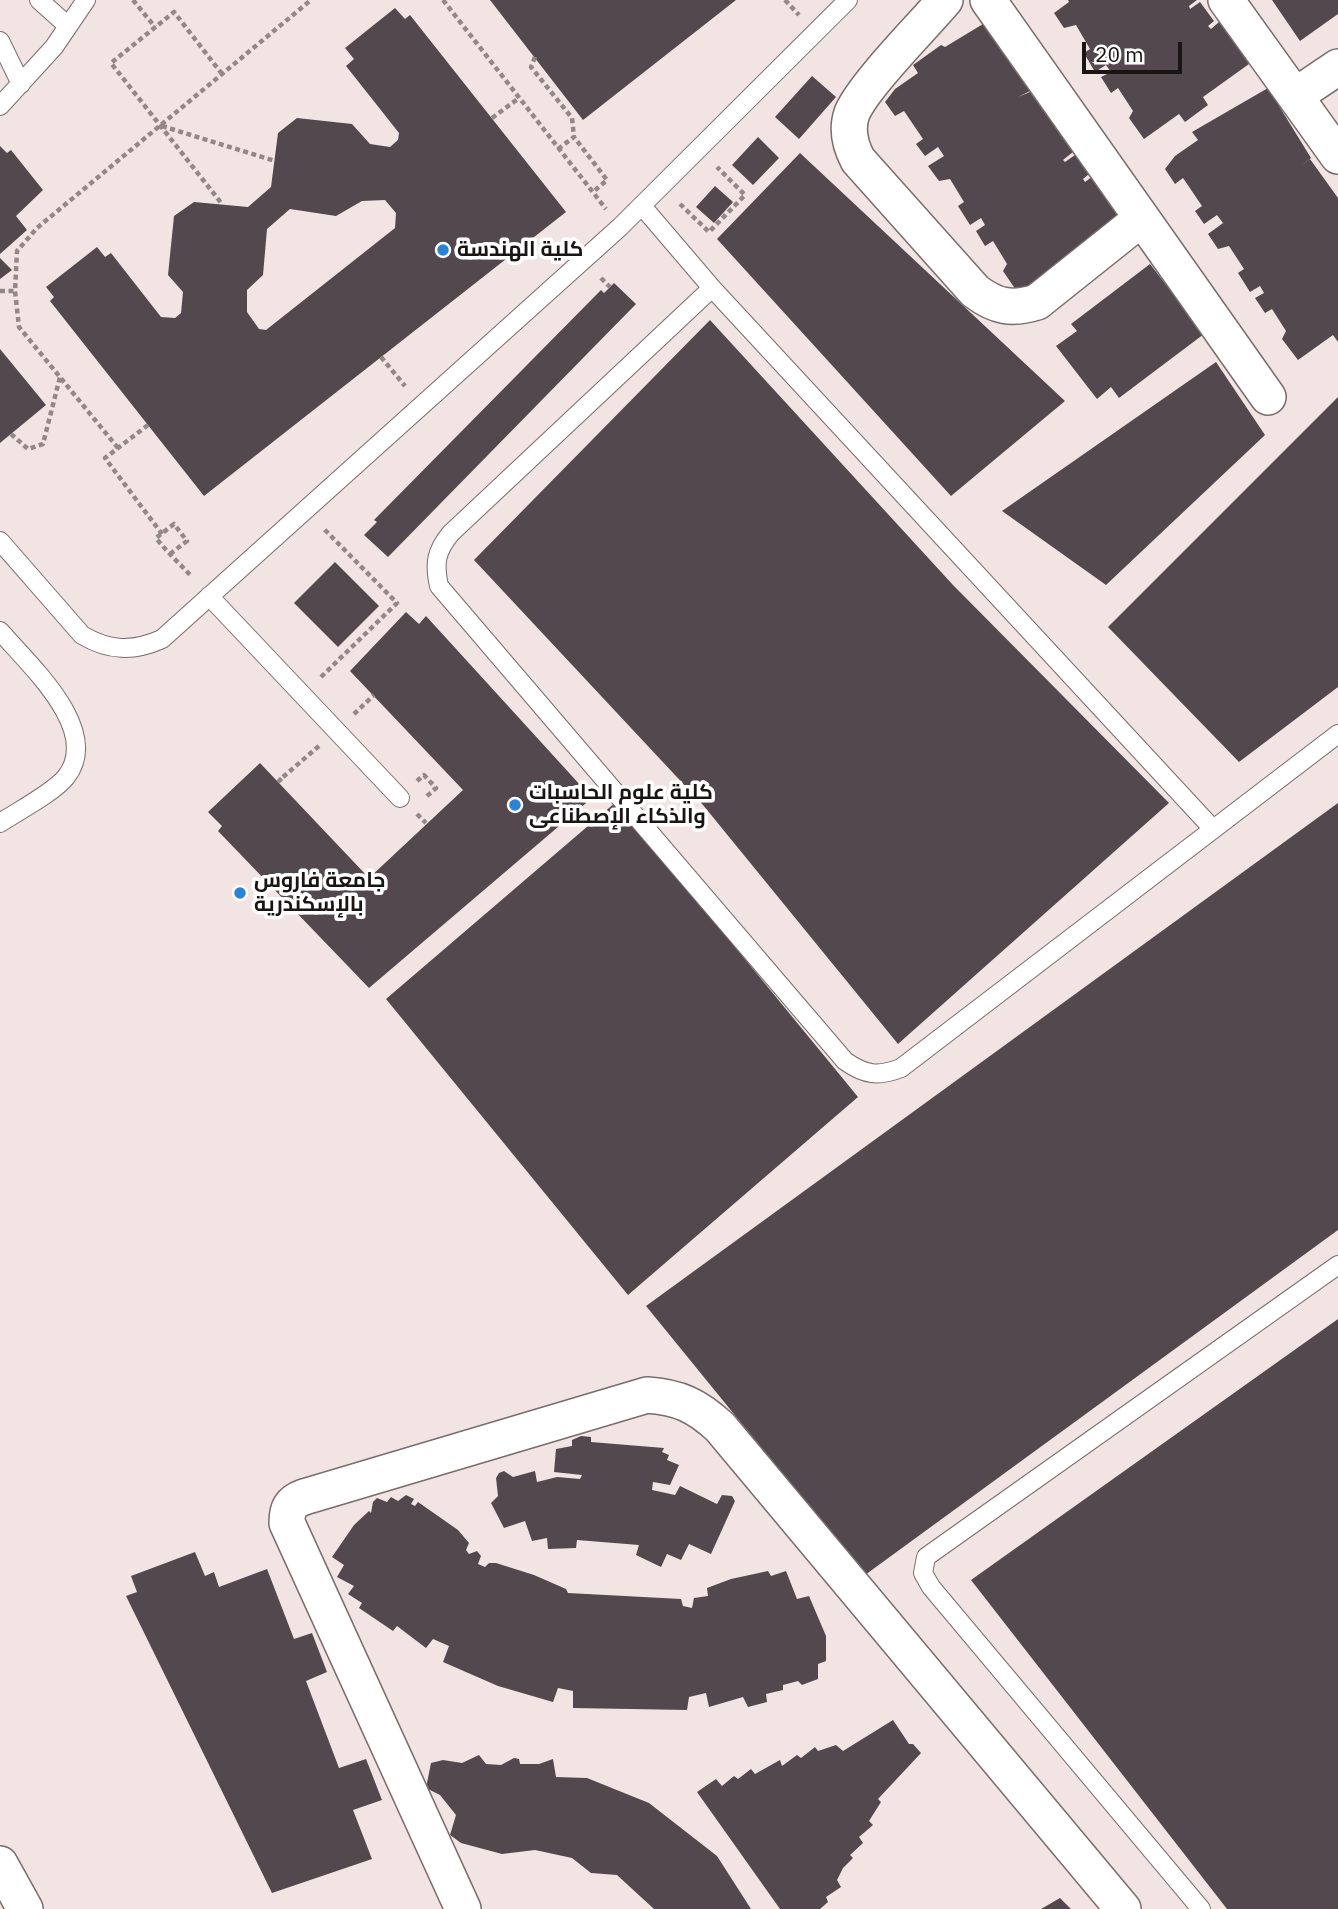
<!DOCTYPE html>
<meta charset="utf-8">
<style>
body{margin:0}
#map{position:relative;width:1338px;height:1909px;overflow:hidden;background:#f3e4e4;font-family:"IBM Plex Sans",sans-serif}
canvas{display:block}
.scale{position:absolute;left:1082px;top:42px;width:100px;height:32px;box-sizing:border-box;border:4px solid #1a1515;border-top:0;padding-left:9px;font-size:21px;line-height:24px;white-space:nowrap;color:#1a1515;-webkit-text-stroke:5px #fff;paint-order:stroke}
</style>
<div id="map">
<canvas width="1338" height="1909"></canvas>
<div class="scale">20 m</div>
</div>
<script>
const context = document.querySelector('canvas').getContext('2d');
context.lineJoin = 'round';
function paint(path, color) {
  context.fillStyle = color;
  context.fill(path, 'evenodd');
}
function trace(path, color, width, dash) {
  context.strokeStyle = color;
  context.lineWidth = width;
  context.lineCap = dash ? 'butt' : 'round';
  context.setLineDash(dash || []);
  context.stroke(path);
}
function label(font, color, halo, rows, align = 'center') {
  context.font = font + ' "IBM Plex Sans",Cairo,sans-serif';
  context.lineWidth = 7;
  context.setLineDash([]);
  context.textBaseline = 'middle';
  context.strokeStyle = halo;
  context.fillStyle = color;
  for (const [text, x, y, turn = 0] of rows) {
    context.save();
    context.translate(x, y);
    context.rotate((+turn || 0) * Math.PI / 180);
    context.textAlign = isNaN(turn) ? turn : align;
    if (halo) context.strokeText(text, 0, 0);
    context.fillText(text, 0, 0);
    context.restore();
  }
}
const building = new Path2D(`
 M490 0H736L583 120Z
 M1068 0H1197L1189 6 1190 9 1200 2 1214 21 1208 26 1211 29 1219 22 1249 64 1203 97 1208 105 1185 122 1179 114 1144 139 1129 118 1133 111 1118 88 1111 93 1101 77 1111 72 1106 65 1095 72 1084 53 1090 49 1076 25 1064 28 1054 13 1069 2Z
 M1272 0H1338V14L1300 41Z
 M395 8 405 19 410 15 566 212 204 496 50 301 54 297 46 287 97 247 105 257 111 253 161 317 175 318 181 313 183 292 168 275 174 216 194 202 248 207 271 187 278 133 297 118 352 124 370 144 390 147 398 140 399 133 346 66 354 59 345 48ZM385 200 396 213 395 228 266 330 259 329 247 312V290L263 275 267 229 290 209 336 216 362 201Z
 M988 21 1032 90 1018 97 1030 92 1073 152 1063 160 1065 162 1075 155 1089 174 1083 179 1085 182 1093 176 1124 217 1018 293 1003 271 1007 264 993 241 985 246 976 231 985 225 981 218 970 225 958 206 964 202 950 179 939 181 928 166 944 156 938 147 925 156 916 144 923 139 904 111 895 116 885 102 895 89 918 73 913 65 941 45 945 47Z
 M812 76 836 97 799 139 775 117Z
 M1268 88 1311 158 1299 167 1310 159 1338 198V342L1333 335 1298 360 1282 339 1286 331 1272 309 1265 313 1255 298 1264 293 1260 286 1250 292 1238 273 1244 269 1229 246 1218 249 1208 234 1223 223 1217 215 1204 224 1195 211 1202 206 1183 178 1175 184 1165 169 1175 156 1198 140 1192 132Z
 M758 137 779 158 753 185 732 165Z
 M0 146 7 153 11 150 43 190 16 216 27 230 0 254Z
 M800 153 1065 401 951 496 717 239Z
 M715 186 733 202 714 223 696 207Z
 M0 258 12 270 0 279Z
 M1150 264 1204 334 1119 398 1111 387 1097 399 1056 346 1077 331 1071 324Z
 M614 283 636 304 388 557 364 535 377 522 374 520 601 290 604 293Z
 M710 320 953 585 1169 803 898 1044 703 805 474 560Z
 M0 349 46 405 0 443Z
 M1216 362 1265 435 1106 585 1002 511Z
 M1338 397V687L1239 762 1108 627Z
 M335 562 379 606 338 647 294 603Z
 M406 612 419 624 426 616 592 798 369 988 218 831 222 826 208 812 260 763 369 878 463 790 350 671Z
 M616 802 858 1097 628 1295 386 999Z
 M1338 803V1230L865 1575 646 1306Z
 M1338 1319V1909H1227L971 1580Z
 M581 1436 591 1437V1442L664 1448 662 1452 669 1455 667 1460 679 1465 670 1485 653 1482 652 1490 675 1495 680 1486 717 1504 722 1495 732 1496 735 1501 711 1554 689 1544 681 1560 667 1554 661 1567 636 1555 639 1545 577 1540 576 1548 548 1549 547 1538 532 1541 525 1521 504 1528 491 1503 498 1496 496 1478 499 1473 504 1471 513 1477 535 1471 537 1482 557 1477 580 1479 582 1475 554 1472 556 1449 572 1446V1440Z
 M406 1495 414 1499 411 1504 415 1506 418 1502 458 1530 469 1543 466 1550 469 1554 477 1551 481 1556 478 1564 485 1567 489 1563H496L534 1575 566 1589 568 1593 681 1599 683 1606 692 1608 694 1598 708 1596 707 1588 731 1579 768 1571 771 1576 786 1571 797 1599 809 1596 826 1636V1661L818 1664V1679L802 1685 798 1681 783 1685V1690L766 1694 767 1702 748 1707 743 1697 709 1707 706 1693 689 1697 687 1710 573 1708V1691L558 1688 553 1702 498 1686 443 1662 449 1646 433 1639 426 1648 397 1626 393 1631 359 1608 362 1603 348 1594 354 1586 337 1577 344 1565 332 1557 354 1525 369 1511 371 1513 373 1502 377 1498 387 1502 391 1497 398 1501Z
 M195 1552 205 1576 214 1572 219 1587 267 1569 294 1639 312 1633 327 1672 306 1681 339 1768 366 1759 382 1800 353 1810 372 1859 272 1893 126 1596 137 1592 131 1576Z
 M893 1720 909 1744H913L921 1753 878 1799 881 1802 869 1821 873 1825 859 1837 863 1843 850 1855 853 1858 843 1868 837 1880 841 1887 826 1897 828 1902 820 1909H780L697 1792 716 1779 722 1786 734 1776 738 1779 751 1769 755 1774 780 1760 782 1766 797 1755 801 1758 815 1747 818 1751 836 1745 843 1751Z
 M479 1755 486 1764 501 1765 514 1758 519 1759 520 1764H539L553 1759 556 1777 587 1778 649 1803 717 1856 751 1909H654L617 1875 591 1873 572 1858 535 1850 502 1854 461 1843 450 1835 456 1815 440 1795 426 1788 431 1763 443 1760 462 1763Z
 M1060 1898 1071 1909H1041Z`);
const path = new Path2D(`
 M133 0 155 27
 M443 0 606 209
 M785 0 799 15
 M535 57 531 67 572 118 574 137
 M222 74 174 12 111 63 222 204
 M492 118 519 98
 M162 126 275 161
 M558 149 574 137 607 180 593 192
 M680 204 709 232 745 195 717 167
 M601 278 610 287
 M0 291H15
 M381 357 405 386
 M148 425 105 458 162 534
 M11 434 28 449 43 444 60 377
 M118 448 19 327 15 291 17 251 37 228 311 0
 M170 554 187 541 174 524 156 538C167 552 180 564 192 577
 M321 677 397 603 323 528
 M354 714 374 695
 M283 777 319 746
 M417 781 424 775 436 788 426 797
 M278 782 285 775
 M417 814 426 823`);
const service = new Path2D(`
 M39 0 68 26
 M0 41 21 84
 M0 106 54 47 86 0
 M642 206 712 288 1213 829
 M712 288 451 533C436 551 434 563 439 586L845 1061C865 1075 878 1077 901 1068L1338 734
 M0 541 82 635C109 651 133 652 162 639L620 227 848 0
 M209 596 400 798
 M0 631C28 664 103 730 66 777 53 793 18 811 0 823
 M1201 1909 931 1587 923 1573 926 1557 1338 1265`);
const minor = new Path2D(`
 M945 0C923 26 864 85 852 113 846 130 850 145 858 160L975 291C996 307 1012 310 1037 302L1141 219
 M988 0 1268 397
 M1226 0 1338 156
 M1295 96 1338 67
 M0 1864 25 1909
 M463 1909 287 1523C287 1509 290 1502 304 1497L647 1395C679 1397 697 1406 720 1427L1123 1909`);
const markers = [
 [443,250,7,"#2a84d1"],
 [515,805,7,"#2a84d1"],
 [240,893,7,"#2a84d1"]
];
const poiNames = [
 ["كلية الهندسة",457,250],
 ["كلية علوم الحاسبات",529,793],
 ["والذكاء الإصطناعى",529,817],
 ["جامعة فاروس",254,881],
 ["بالإسكندرية",254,905]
];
paint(building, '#53484d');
trace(service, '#786c6c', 20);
trace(minor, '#786c6c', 38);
trace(path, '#928888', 4.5, [5, 3.5]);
trace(service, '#fff', 18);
trace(minor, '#fff', 35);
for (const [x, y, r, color] of markers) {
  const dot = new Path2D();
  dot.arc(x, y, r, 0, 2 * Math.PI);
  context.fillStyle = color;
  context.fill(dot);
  trace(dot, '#fff', 2.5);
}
label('bold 21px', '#1a1515', '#fff', poiNames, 'left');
</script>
